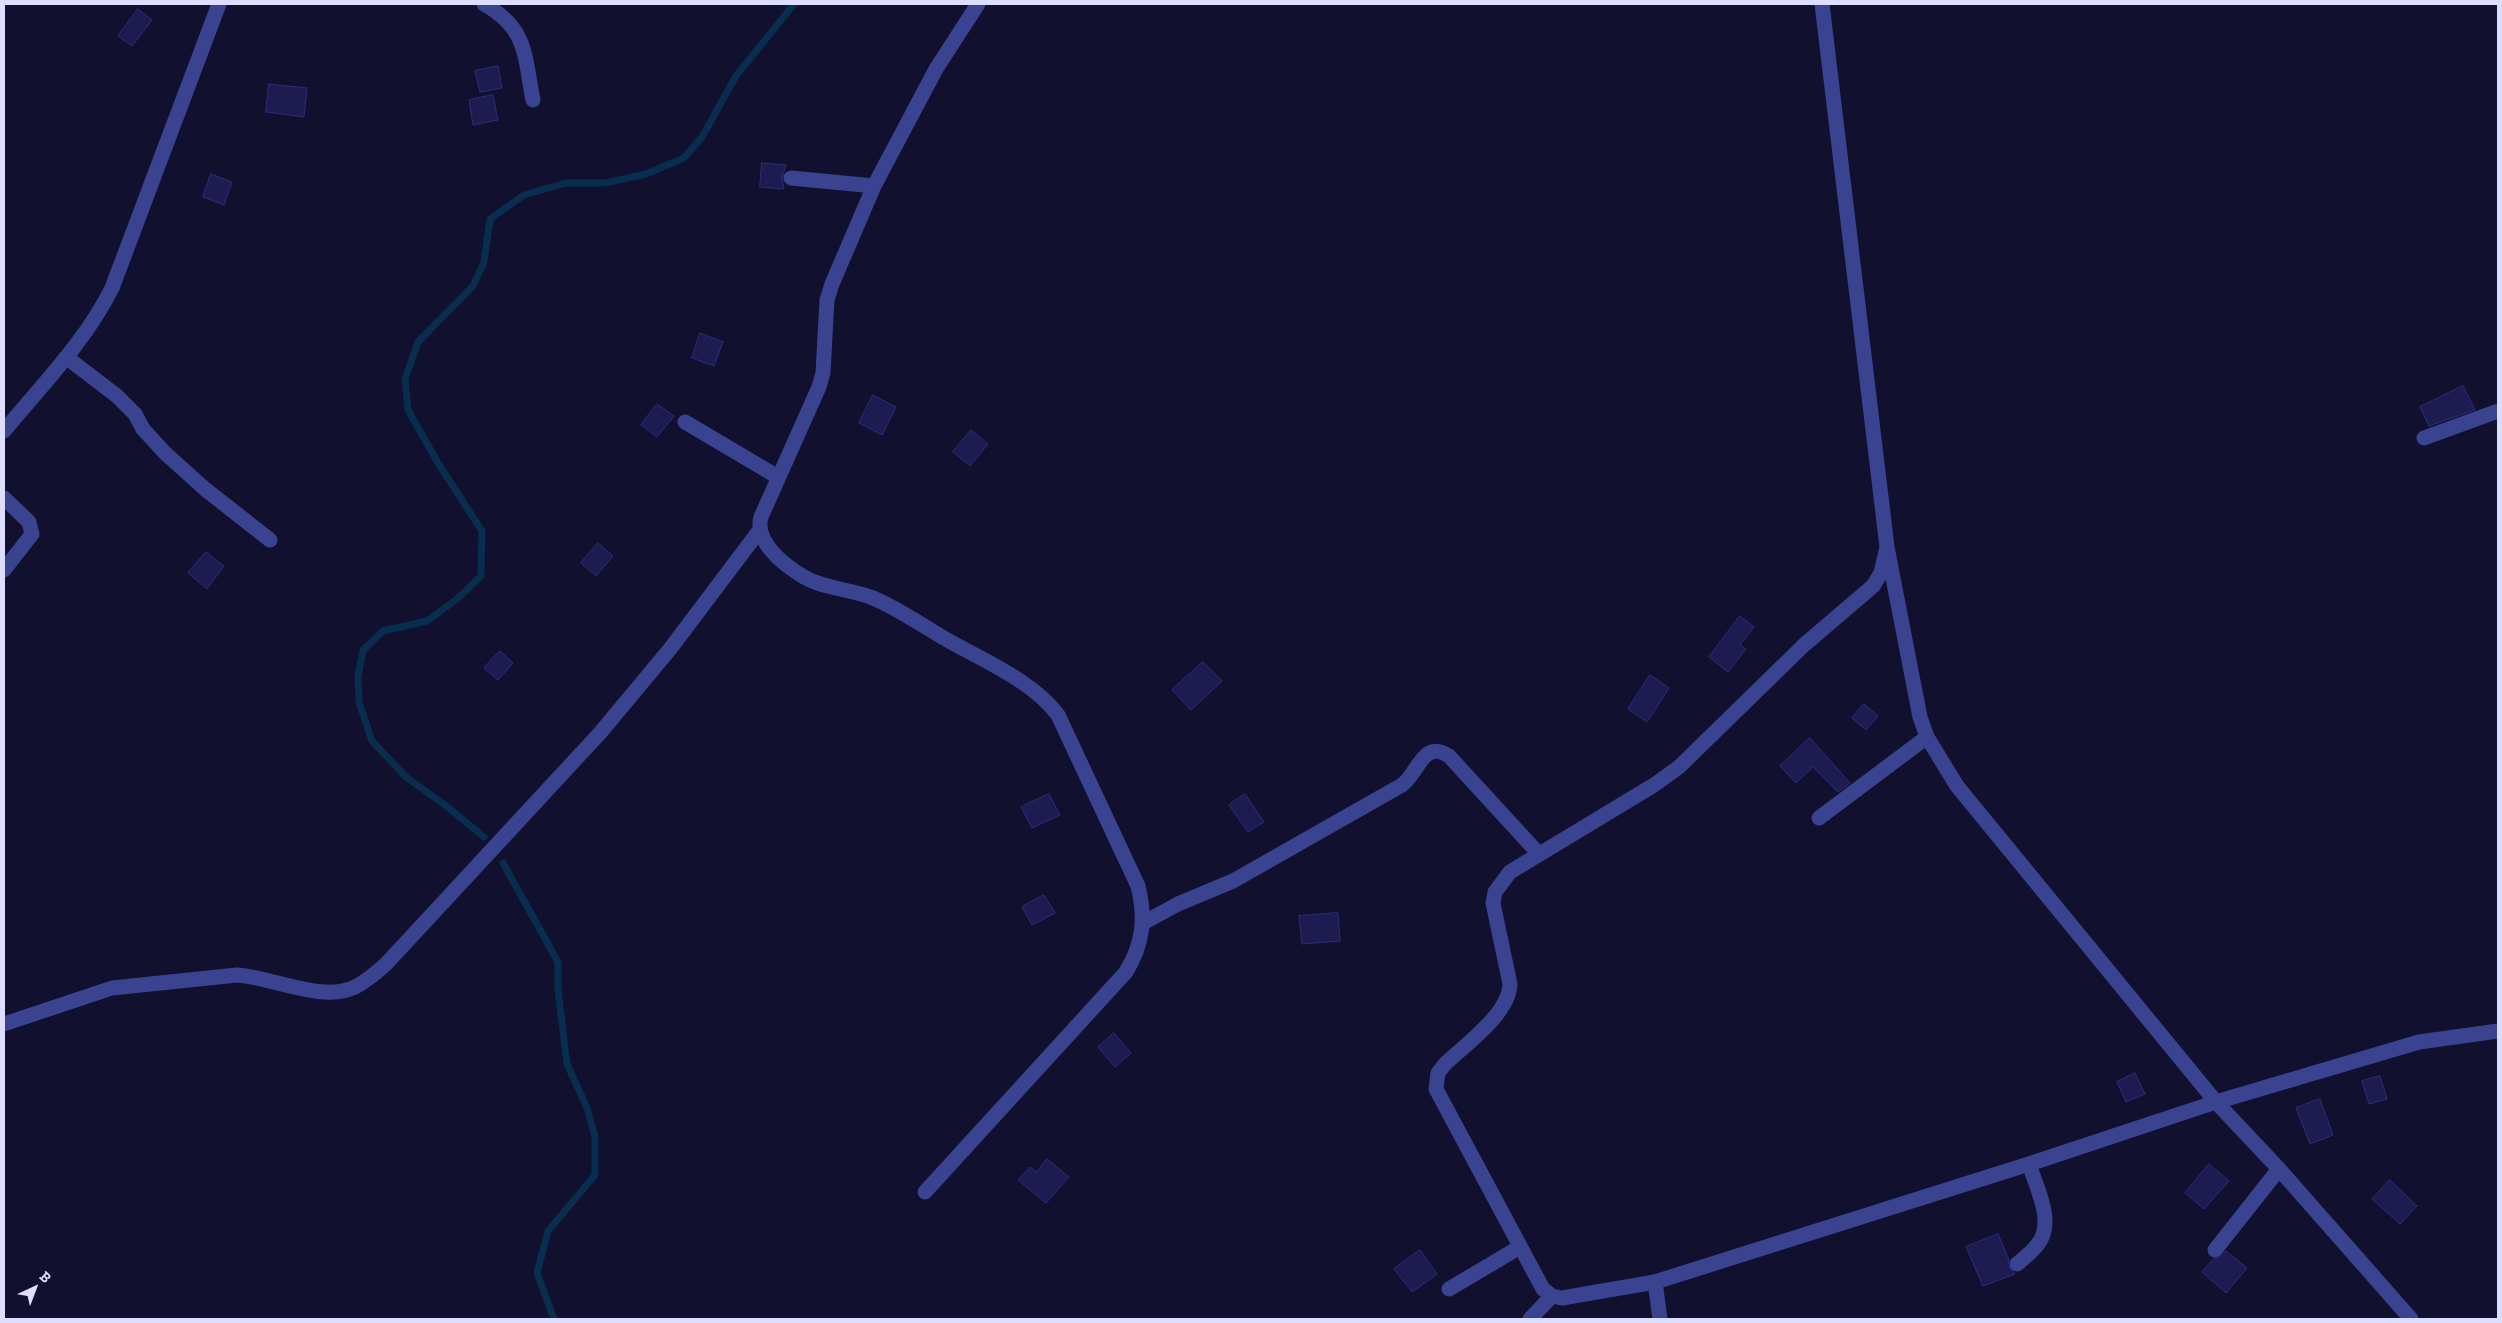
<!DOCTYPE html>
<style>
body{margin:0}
#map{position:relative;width:2502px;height:1323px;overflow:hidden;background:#11102e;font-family:"Space Grotesk",sans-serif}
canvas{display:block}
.frame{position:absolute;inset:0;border:5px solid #dddeff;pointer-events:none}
.north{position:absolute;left:10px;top:1263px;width:50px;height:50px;-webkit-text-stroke:4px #11102e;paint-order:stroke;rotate:43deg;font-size:14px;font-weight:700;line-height:20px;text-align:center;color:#dddeff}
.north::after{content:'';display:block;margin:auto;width:18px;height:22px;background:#dddeff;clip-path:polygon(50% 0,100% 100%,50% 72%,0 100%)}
</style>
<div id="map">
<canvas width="2502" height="1323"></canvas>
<div class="frame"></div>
<div class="north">B</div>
</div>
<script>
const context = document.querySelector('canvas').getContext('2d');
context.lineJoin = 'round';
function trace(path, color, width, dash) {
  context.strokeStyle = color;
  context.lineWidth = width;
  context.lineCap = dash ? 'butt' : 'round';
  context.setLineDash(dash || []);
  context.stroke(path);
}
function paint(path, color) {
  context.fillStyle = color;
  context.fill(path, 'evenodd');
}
const stream = new Path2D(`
 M484 837 445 805 406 777 372 741 359 702 358 677 363 650 383 631 427 621 457 599 481 576 482 531 438 463 408 410 405 379 418 342 473 286 484 262 490 219 524 195 566 183H605L646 174 684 158 702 137 736 76 794 4
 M503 863 558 962V990L567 1064 587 1108 595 1137V1175L548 1231 537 1273 554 1319`);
const building = new Path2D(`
 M138 9 152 20 132 46 118 36Z
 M498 66 502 88 480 92 475 71Z
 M269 84 307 88 304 117 266 112Z
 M493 95 498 120 473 125 469 100Z
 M762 163 786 165 782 178 784 189 760 187Z
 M211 174 232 182 224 205 203 197Z
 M700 333 723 342 714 366 692 358Z
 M2463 386 2475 410 2429 426 2420 407Z
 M873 395 896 407 882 435 859 423Z
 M657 404 674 416 657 437 641 425Z
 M971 430 988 444 970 466 953 452Z
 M598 543 613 556 596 576 581 563Z
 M206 552 224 566 207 589 188 573Z
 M1740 616 1754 627 1740 645 1746 649 1728 672 1709 657Z
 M500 651 513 663 498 680 484 668Z
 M1203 662 1222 681 1191 710 1172 690Z
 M1650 675 1669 688 1647 722 1628 709Z
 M1864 704 1878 716 1866 730 1852 718Z
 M1810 738 1850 783 1838 792 1813 767 1796 783 1780 766Z
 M1049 794 1060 815 1032 828 1021 807Z
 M1245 794 1264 822 1248 832 1229 805Z
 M1044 895 1055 913 1032 925 1022 907Z
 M1338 913 1340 941 1302 944 1299 916Z
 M1114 1033 1131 1053 1115 1067 1098 1047Z
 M2135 1073 2145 1094 2126 1102 2117 1082Z
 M2380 1076 2387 1099 2369 1104 2362 1081Z
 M2320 1099 2333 1135 2310 1144 2296 1108Z
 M1047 1159 1069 1177 1046 1203 1018 1180 1030 1167 1036 1172Z
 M2209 1164 2229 1181 2204 1209 2185 1193Z
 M2390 1180 2417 1206 2400 1224 2372 1199Z
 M1998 1234 2009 1260 2008 1266 2015 1274 1983 1286 1966 1247Z
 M1420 1250 1437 1274 1412 1292 1394 1269Z
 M2226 1251 2247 1268 2226 1293 2202 1272 2213 1259 2219 1258Z`);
const minor = new Path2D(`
 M484 4C528 29 524 55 533 100
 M1822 4 1887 547 1920 717 1927 737 1957 786 2216 1102 2279 1169 2411 1319
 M791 178 874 186
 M66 357 117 396 135 414 143 429 165 453 205 489 270 540
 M685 422 778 477
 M4 431C42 385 85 342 112 288L219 4
 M2424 438 2498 411
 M4 498 29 522 32 534 4 570
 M1887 547 1881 573 1873 586 1804 645 1679 767 1654 785 1510 872 1495 892 1493 903 1510 984C1509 1014 1466 1044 1445 1064L1438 1073 1436 1089 1543 1289 1552 1296 1562 1298 1655 1282 2029 1164 2216 1102 2419 1042 2498 1031
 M1819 818 1927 737
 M1143 923 1178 904 1233 881 1402 785C1419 772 1423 739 1449 756L1538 853
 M4 1024 112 988 237 975C272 977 322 1003 355 987 367 981 376 973 386 964L600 733 670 649 759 531
 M925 1192 1126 972C1143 944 1146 918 1138 886L1058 715C1032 680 980 659 942 637 920 624 897 608 873 598 851 589 825 589 804 577 784 565 754 542 761 517L819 387 823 373 827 300 832 284 874 186 936 69 978 4
 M2215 1250 2279 1169
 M2017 1264C2024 1258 2032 1252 2038 1244 2055 1222 2037 1189 2029 1164
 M1655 1282 1660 1319
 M1449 1289 1520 1247
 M1530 1319 1552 1296`);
trace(stream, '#082d4f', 7);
paint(building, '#1e1b50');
trace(building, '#302c7d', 1);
trace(minor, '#39438f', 15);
</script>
